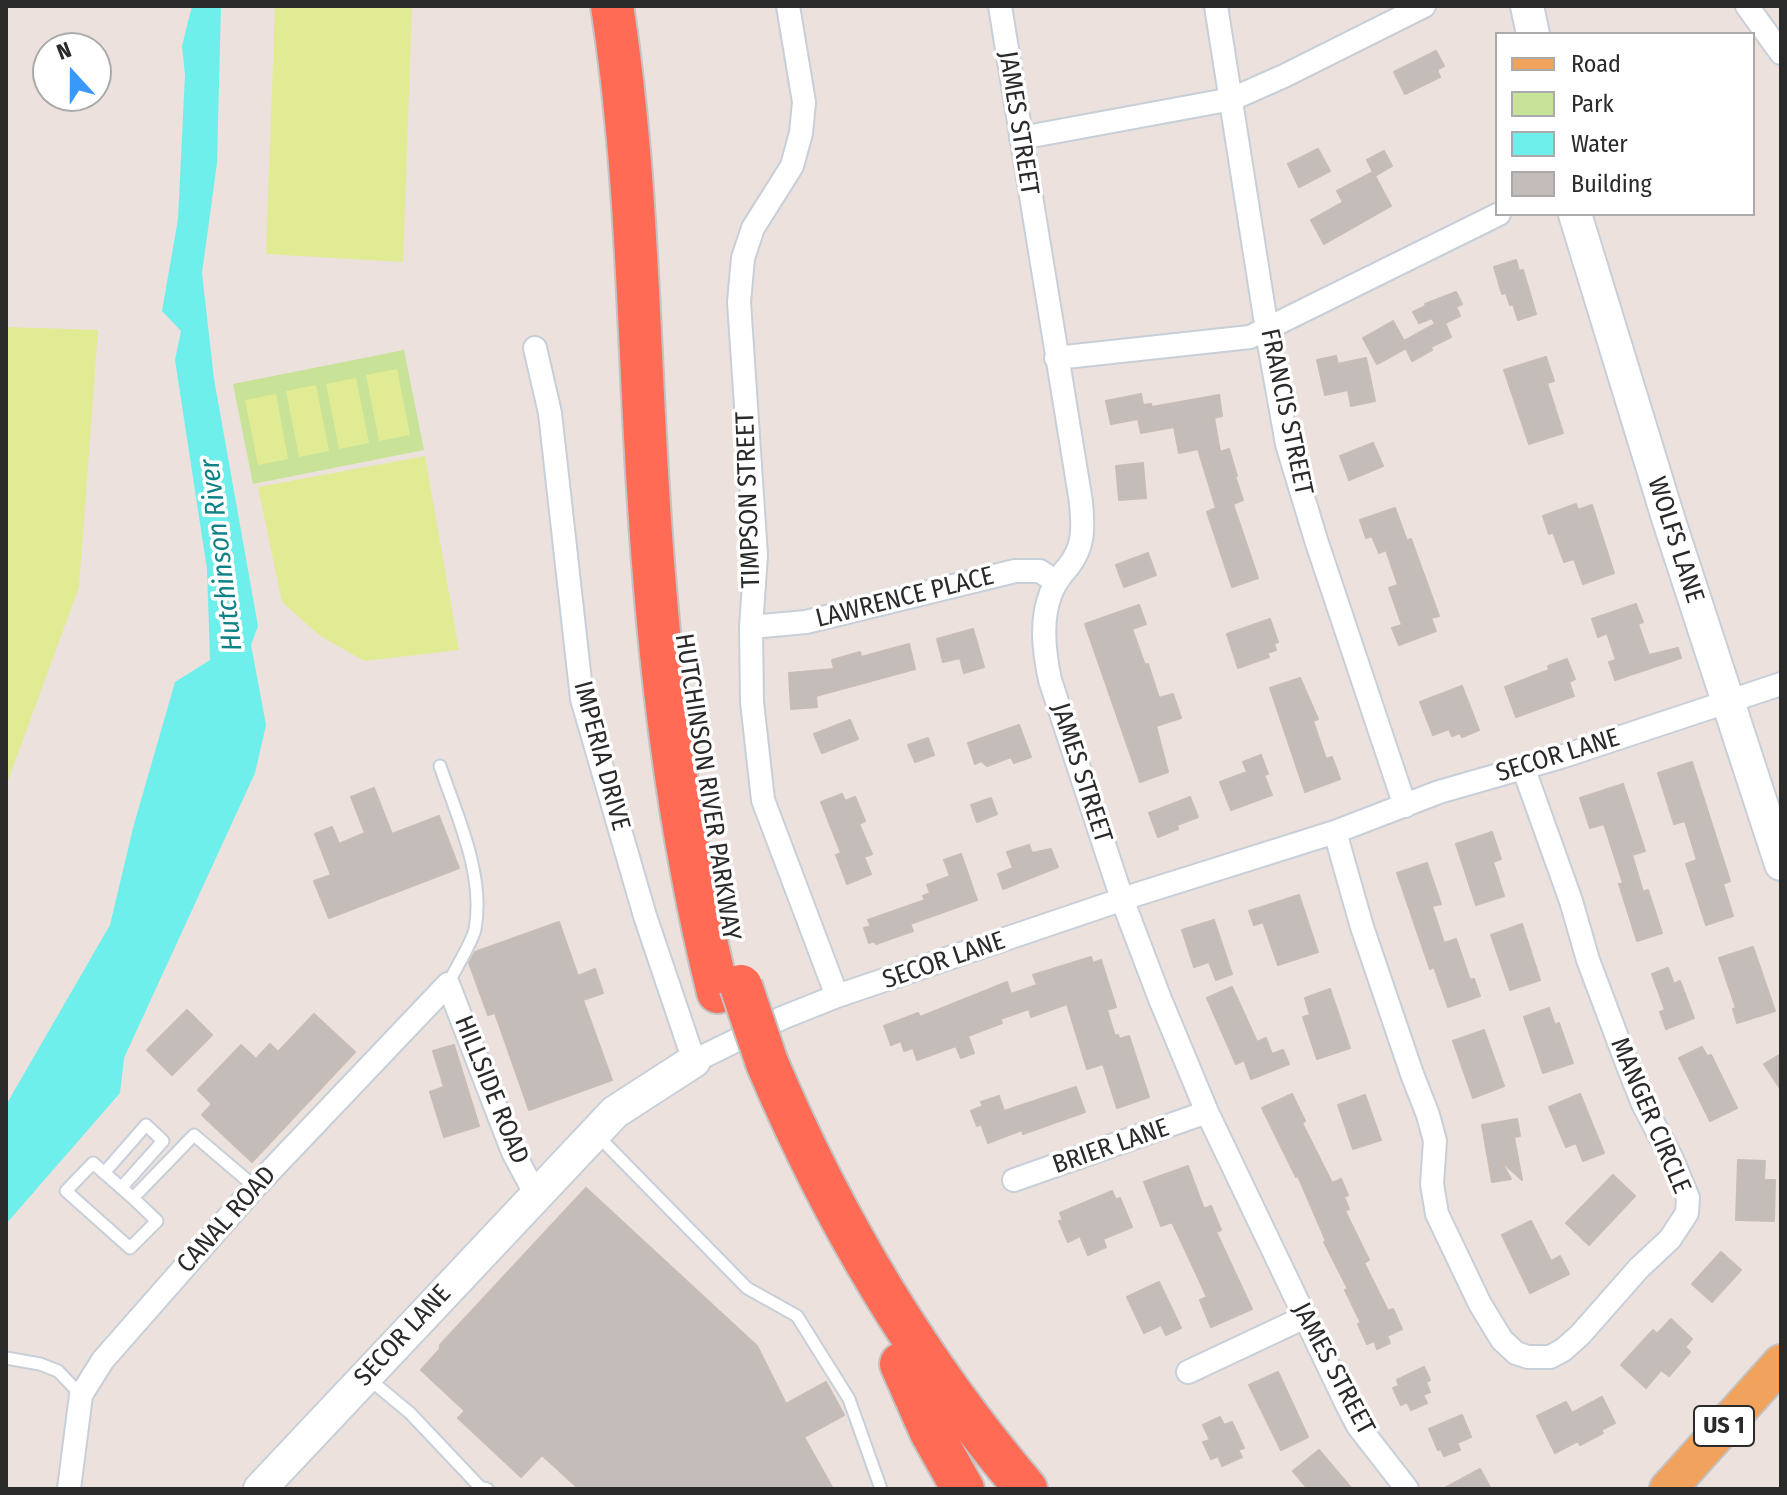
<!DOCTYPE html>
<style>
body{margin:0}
#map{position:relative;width:1787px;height:1495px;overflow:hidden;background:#ece1dc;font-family:"Fira Sans Condensed",sans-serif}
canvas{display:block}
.frame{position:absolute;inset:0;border:8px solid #2a2a2a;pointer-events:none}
.legend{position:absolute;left:1495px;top:32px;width:260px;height:184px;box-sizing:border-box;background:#fff;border:2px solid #aaa;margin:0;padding:10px 14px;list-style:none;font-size:24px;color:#2a2a2a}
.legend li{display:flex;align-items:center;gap:16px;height:40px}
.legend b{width:40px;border:2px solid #aaa}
.north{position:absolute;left:32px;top:32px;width:80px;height:80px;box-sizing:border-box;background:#fff;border:2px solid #aaa;border-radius:50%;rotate:339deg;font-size:22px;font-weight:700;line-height:32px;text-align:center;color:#2a2a2a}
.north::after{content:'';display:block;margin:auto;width:28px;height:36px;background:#3b98fb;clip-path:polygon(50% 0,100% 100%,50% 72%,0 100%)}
</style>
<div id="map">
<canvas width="1787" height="1495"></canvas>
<div class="frame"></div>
<ul class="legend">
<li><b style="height:10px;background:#f1a25c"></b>Road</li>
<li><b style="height:22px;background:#c8e398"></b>Park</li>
<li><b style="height:22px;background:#6eefeb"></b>Water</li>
<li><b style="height:22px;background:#c4bcb8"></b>Building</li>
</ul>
<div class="north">N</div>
</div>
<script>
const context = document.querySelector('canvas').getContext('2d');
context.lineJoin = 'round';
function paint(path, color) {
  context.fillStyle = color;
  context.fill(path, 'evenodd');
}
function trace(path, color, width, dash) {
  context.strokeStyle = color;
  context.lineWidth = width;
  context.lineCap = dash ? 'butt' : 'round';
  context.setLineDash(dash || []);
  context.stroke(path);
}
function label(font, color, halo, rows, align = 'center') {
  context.font = font + ' "Fira Sans Condensed",sans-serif';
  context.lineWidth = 7;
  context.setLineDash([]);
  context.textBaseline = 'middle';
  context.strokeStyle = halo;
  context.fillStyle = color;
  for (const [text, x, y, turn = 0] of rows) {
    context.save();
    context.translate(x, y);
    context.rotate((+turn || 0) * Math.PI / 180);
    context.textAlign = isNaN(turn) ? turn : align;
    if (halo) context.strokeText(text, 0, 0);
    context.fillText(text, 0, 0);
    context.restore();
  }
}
const green = new Path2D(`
 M404 350 424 450 253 484 233 384Z`);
const pitch = new Path2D(`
 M275 6H412L403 262 266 254Z
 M6 327 98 330 79 587 6 786Z
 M397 369 410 435 379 441 366 375Z
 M356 378 369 443 339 449 326 384Z
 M316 385 329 451 299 457 286 391Z
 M276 394 288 459 258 465 245 400Z
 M425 456 459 650 364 661 319 635 282 602 258 487Z`);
const water = new Path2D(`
 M192 6H221L217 163 202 273 214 379 258 626 251 645 266 725 255 773 124 1058 120 1093 6 1224V1105L110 925 133 828 175 682 210 660 207 569 175 360 181 331 162 311 178 219 185 75 182 46Z`);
const building = new Path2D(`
 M1436 51 1444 66 1437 70 1440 77 1405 94 1394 72Z
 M1318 149 1330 171 1299 187 1288 164Z
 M1384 151 1392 166 1375 176 1391 206 1324 244 1311 220 1343 202 1337 191 1373 172 1367 160Z
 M1516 260 1519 271 1523 270 1536 314 1518 320 1513 304 1510 305 1506 293 1502 294 1494 267Z
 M1456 292 1462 304 1456 307 1460 316 1445 323 1451 337 1431 347 1432 350 1412 361 1406 348 1377 364 1363 338 1393 321 1404 341 1435 324 1432 318 1419 323 1413 312 1426 306 1425 304Z
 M1336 356 1338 364 1366 358 1375 401 1351 406 1348 390 1325 395 1317 360Z
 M1546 357 1554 381 1547 383 1563 433 1529 444 1504 370Z
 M1141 394 1143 405 1151 404 1152 407 1219 395 1222 416 1214 418 1220 452 1229 449 1237 476H1235L1243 500 1233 504 1258 578 1232 587 1207 512 1216 508 1198 449 1179 453 1174 427 1141 433 1138 419 1111 424 1106 401Z
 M1373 443 1383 466 1349 480 1340 456Z
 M1143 463 1146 498 1119 500 1116 466Z
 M1576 504 1578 510 1592 505 1614 573 1583 584 1574 559 1564 562 1553 532 1549 534 1543 516Z
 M1395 508 1407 541 1411 539 1439 616 1431 618 1436 631 1399 645 1392 628 1402 625 1389 588 1398 585 1386 550 1379 553 1372 536 1366 538 1360 520Z
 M1148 553 1156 575 1124 587 1116 565Z
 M1636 604 1643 622 1638 624 1649 655 1678 648 1681 658 1615 680 1609 662 1616 660 1607 633 1598 637 1592 619Z
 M1139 605 1146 624 1132 629 1145 665 1148 664 1159 698 1173 694 1181 718 1156 726 1168 772 1140 782 1085 624Z
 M1270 619 1278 642 1274 644 1276 650 1267 653 1269 657 1238 668 1227 634Z
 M973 629 984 667 964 673 960 658 943 662 937 639Z
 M909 644 915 669 816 696 817 707 791 709 789 673 834 669 832 660 860 652 861 657Z
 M1567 659 1575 679 1569 682 1574 696 1516 717 1505 687 1549 670 1548 666Z
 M1300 678 1318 719 1313 721 1326 759 1332 757 1340 779 1305 792 1270 688Z
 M1462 686 1479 730 1462 737 1460 733 1452 736 1449 729 1433 735 1420 702Z
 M850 720 858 739 822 753 814 734Z
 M1019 725 1031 757 1014 763 1011 757 987 766 981 761 975 764 968 743Z
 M928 738 934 755 915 762 908 745Z
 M1261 755 1268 774 1264 775 1272 795 1231 810 1220 782 1247 772 1243 762Z
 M1692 762 1730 881 1723 884 1733 916 1706 925 1686 864 1697 860 1685 821 1674 824 1658 773Z
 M1623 784 1645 851 1632 855 1643 892 1648 890 1662 933 1637 941 1619 884 1623 883 1604 824 1590 828 1580 798Z
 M374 788 392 834 439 816 459 868 329 918 314 881 331 875 315 834 332 827 339 844 365 833 351 797Z
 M842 794 845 801 855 797 865 821 859 824 872 854 864 857 871 874 847 884 836 855 841 853 821 802Z
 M1190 797 1198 817 1177 825 1178 829 1158 837 1149 813Z
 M991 798 997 814 977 822 971 805Z
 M1492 832 1501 859 1493 862 1504 896 1476 905 1456 844Z
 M1029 845 1032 853 1051 849 1058 867 1003 889 998 874 1013 868 1007 852Z
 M961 854 977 900 910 924 913 931 876 944 874 941 869 943 864 928 871 926 868 920 925 900 923 896 930 893 927 885 950 876 944 860Z
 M1427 863 1441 904 1432 906 1444 943 1456 939 1470 980 1474 979 1480 996 1448 1007 1434 967 1430 969 1397 873Z
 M1299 895 1318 952 1278 965 1263 922 1254 925 1249 911Z
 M1214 920 1232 974 1216 980 1209 962 1194 967 1182 930Z
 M559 922 578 976 595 969 603 993 583 1000 612 1080 529 1110 495 1013 488 1015 469 963 475 952Z
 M1522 924 1540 980 1510 990 1491 935Z
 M1753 947 1775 1011 1737 1023 1733 1009 1736 1008 1719 958Z
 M1091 957 1093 963 1101 960 1116 1007 1107 1010 1115 1036 1118 1035 1119 1039 1129 1036 1149 1097 1117 1108 1103 1064 1087 1069 1067 1004 1031 1017 1029 1009 1000 1019 1002 1023 968 1036 974 1053 961 1058 956 1046 917 1060 913 1048 904 1051 901 1041 891 1045 884 1026 918 1013 920 1017 1007 982 1011 994 1037 985 1033 975Z
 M1668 968 1674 984 1680 981 1694 1018 1666 1029 1660 1012 1665 1010 1652 974Z
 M1232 987 1257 1042 1266 1038 1272 1054 1283 1050 1289 1064 1251 1079 1244 1060 1236 1064 1207 998Z
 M1330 989 1350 1048 1317 1059 1303 1017 1310 1015 1305 998Z
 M1549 1008 1555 1025 1559 1023 1573 1063 1543 1073 1524 1017Z
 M187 1010 212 1035 172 1075 147 1050Z
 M314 1014 355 1052 252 1162 202 1115 212 1104 198 1090 241 1045 256 1059 270 1044 278 1052Z
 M1484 1030 1504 1086 1473 1098 1453 1041Z
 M454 1045 479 1126 444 1137 430 1092 444 1087 433 1051Z
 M1702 1047 1707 1056 1711 1055 1737 1108 1710 1121 1679 1058Z
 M1781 1054V1090L1764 1064Z
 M1076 1087 1085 1112 1023 1134 1022 1130 988 1143 981 1124 977 1126 971 1111 983 1106 981 1102 999 1096 1004 1111Z
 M1292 1094 1305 1121 1302 1123 1332 1183 1341 1179 1348 1195 1344 1197 1349 1209 1345 1211 1369 1260 1364 1263 1388 1311 1393 1309 1402 1329 1387 1336 1390 1343 1377 1349 1374 1341 1367 1344 1358 1324 1361 1323 1345 1290 1348 1289 1324 1242 1326 1241 1298 1176 1296 1177 1262 1108Z
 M1580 1094 1604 1153 1583 1161 1576 1143 1566 1147 1549 1107Z
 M1365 1095 1381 1140 1353 1149 1338 1105Z
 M1517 1119 1520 1136 1514 1137 1522 1180 1501 1161 1511 1179 1492 1182 1482 1125Z
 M1738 1160 1765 1161 1764 1180H1775L1774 1221 1736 1220Z
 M1188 1166 1204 1209 1211 1206 1221 1230 1216 1232 1252 1309 1211 1327 1200 1300 1207 1297 1181 1241 1172 1222 1161 1226 1144 1182Z
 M1613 1175 1635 1196 1589 1245 1566 1223Z
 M586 1188 757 1346 786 1404 826 1382 844 1415 804 1437 833 1489H579L542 1455 521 1477 458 1418 465 1411 421 1370 440 1349V1345Z
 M1112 1191 1116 1200 1120 1198 1132 1227 1103 1239 1106 1247 1088 1255 1080 1236 1068 1242 1059 1221 1063 1220 1060 1213Z
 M1531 1221 1551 1261 1560 1256 1569 1274 1530 1293 1502 1235Z
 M1721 1252 1741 1270 1712 1302 1692 1284Z
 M1159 1282 1181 1328 1166 1335 1161 1325 1144 1333 1127 1297Z
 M1671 1319 1692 1339 1685 1347 1690 1352 1669 1376 1661 1370 1646 1388 1621 1365 1653 1330 1657 1334Z
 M1424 1367 1430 1380 1426 1382 1430 1392 1423 1395 1427 1403 1411 1410 1407 1402 1401 1405 1393 1388 1399 1386 1397 1380Z
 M1278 1372 1308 1437 1281 1450 1249 1385Z
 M1602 1397 1615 1423 1601 1430 1603 1433 1580 1445 1578 1441 1555 1453 1537 1416 1566 1402 1572 1413Z
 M1462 1415 1471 1437 1457 1443 1460 1450 1444 1456 1441 1449 1438 1450 1429 1429Z
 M1220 1417 1224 1425 1232 1422 1244 1448 1238 1450 1242 1457 1222 1466 1218 1456 1211 1459 1203 1442 1210 1440 1203 1425Z
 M1319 1450 1352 1489H1308L1293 1471Z
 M1480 1469 1491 1489H1443Z`);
const lane = new Path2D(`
 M440 766C457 816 485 875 475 929 473 941 454 971 448 984
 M596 1134 747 1288 797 1316 849 1399 881 1489
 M104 1173 146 1125 163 1141 121 1188
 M133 1198 93 1163 66 1191 130 1248 157 1221 133 1198 194 1135 255 1187
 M6 1358 40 1364 58 1371 81 1395
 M369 1379 410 1413 480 1487 487 1489`);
const street = new Path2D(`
 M788 6 804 102 801 133 792 166 753 228 743 258 739 302 756 555 751 627 752 702 763 800 837 996
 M1000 6 1081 502C1083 527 1085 546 1068 567 1061 575 1055 582 1051 593 1040 620 1044 652 1050 680L1122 899 1160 999 1207 1112 1348 1407 1358 1426 1407 1489
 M1216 6 1270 349 1287 444 1316 540 1405 806
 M1747 6 1781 53
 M1021 138 1232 99 1284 76 1424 6
 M535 348 550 413 582 699 645 916 694 1061 782 1018 837 996 1138 894 1335 832 1439 792 1561 757 1781 684
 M1056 358 1250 337 1499 214
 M751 627 806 622 1015 571H1040L1056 582
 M1335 832 1362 927 1412 1074 1428 1115 1435 1141 1432 1184 1437 1214 1480 1304 1502 1340 1516 1353 1528 1357H1550L1563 1350 1580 1335 1639 1268 1670 1239 1687 1213 1688 1198 1672 1159 1643 1104 1629 1069 1588 960 1571 901 1523 767
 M1014 1180 1207 1112
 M1188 1372 1305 1317
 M69 1489 81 1395 103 1360 255 1187 448 984 513 1152 536 1195`);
const secondary = new Path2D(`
 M1527 6 1533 34
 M1575 214 1669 521 1781 864
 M260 1489 615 1112 694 1061`);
const primary = new Path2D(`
 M1668 1489 1781 1363`);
const highway = new Path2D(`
 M612 6C637 166 638 328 648 489 658 657 677 828 718 992
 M767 1063C832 1217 917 1361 1026 1489
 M901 1364 931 1432 963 1489`);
const highwayBridge = new Path2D(`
 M741 986 767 1063`);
const shields = [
 [1724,1426,60]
];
const shieldNames = [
 ["US 1",1724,1426]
];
const streetNames = [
 ["JAMES STREET",1018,123,81],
 ["FRANCIS STREET",1286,412,78],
 ["TIMPSON STREET",749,500,-92],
 ["WOLFS LANE",1675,540,72],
 ["LAWRENCE PLACE",905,598,-14],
 ["IMPERIA DRIVE",601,756,75],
 ["SECOR LANE",1558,756,-17],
 ["JAMES STREET",1081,773,72],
 ["HUTCHINSON RIVER PARKWAY",707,787,81],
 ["SECOR LANE",944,961,-19],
 ["HILLSIDE ROAD",491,1090,68],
 ["MANGER CIRCLE",1650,1116,67],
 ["BRIER LANE",1111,1147,-19],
 ["CANAL ROAD",227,1220,-48],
 ["SECOR LANE",403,1336,-47],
 ["JAMES STREET",1333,1369,62]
];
const waterNames = [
 ["Hutchinson River",222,555,-97]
];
paint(green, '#c8e398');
paint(pitch, '#e0eb94');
paint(water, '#6eefeb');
paint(building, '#c4bcb8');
trace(building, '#c8bcb6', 2);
trace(lane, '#c7cfd8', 15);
trace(street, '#c7cfd8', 26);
trace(secondary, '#c7cfd8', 36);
trace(primary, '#c3c3c3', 40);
trace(highway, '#c3c3c3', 46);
trace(lane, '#fff', 11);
trace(street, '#fff', 22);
trace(secondary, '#fff', 32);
trace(primary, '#f1a25c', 36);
trace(highway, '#ff6b55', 42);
trace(highwayBridge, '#c3c3c3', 46, []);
trace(highwayBridge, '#ff6b55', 42);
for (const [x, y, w] of shields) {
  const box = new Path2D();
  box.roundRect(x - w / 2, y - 20, w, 40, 6);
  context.fillStyle = '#fff';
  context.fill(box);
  trace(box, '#2a2a2a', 2);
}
label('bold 24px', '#2a2a2a', null, shieldNames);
label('26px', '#2a2a2a', '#fff', streetNames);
label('italic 28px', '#0e8287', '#fff', waterNames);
</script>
